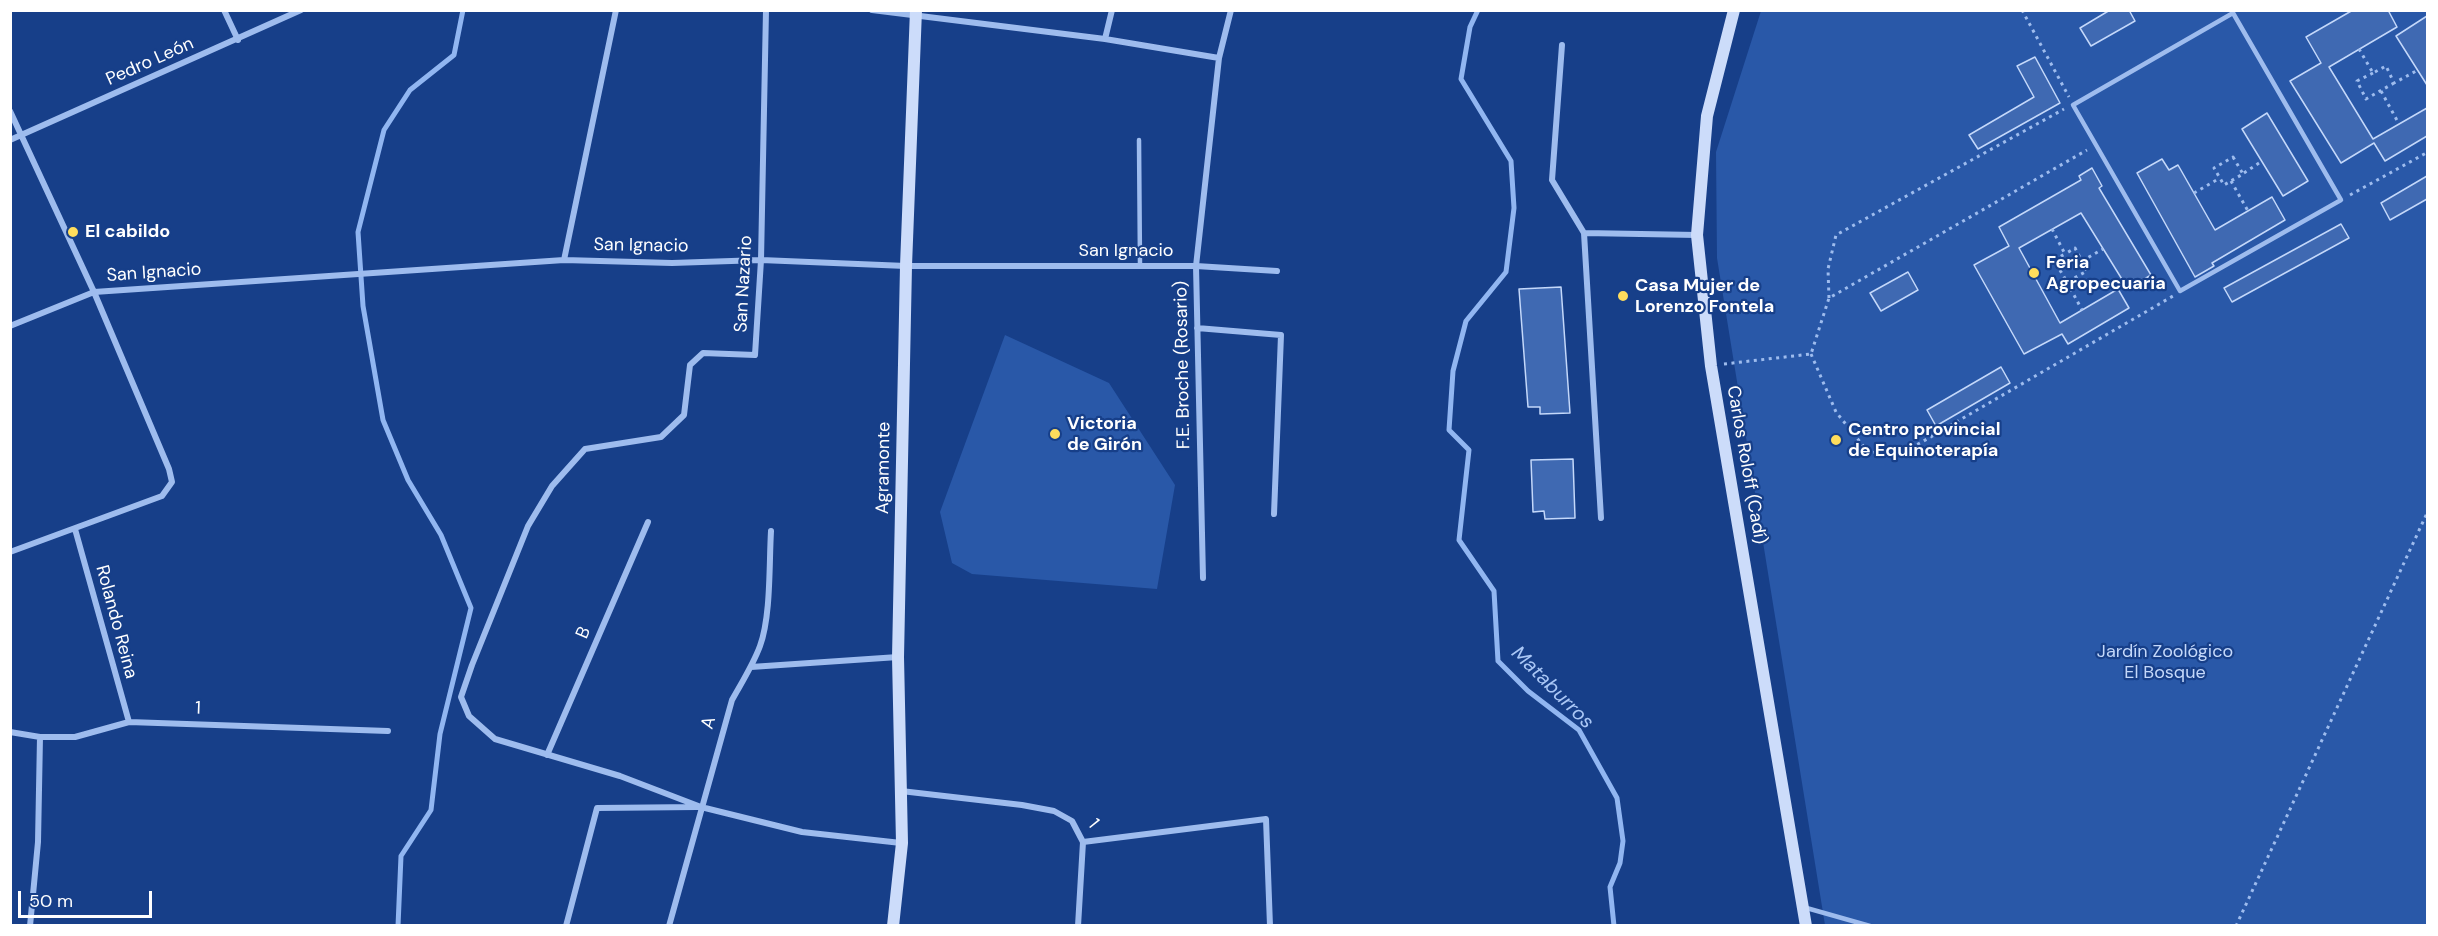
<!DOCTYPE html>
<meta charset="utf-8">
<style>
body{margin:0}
#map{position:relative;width:2438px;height:936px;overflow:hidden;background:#173f89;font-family:"DM Sans",sans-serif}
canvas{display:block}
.frame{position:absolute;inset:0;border:12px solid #fff;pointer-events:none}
.scale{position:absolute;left:18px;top:891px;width:134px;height:27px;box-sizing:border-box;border:3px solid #fff;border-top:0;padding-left:8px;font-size:18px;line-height:21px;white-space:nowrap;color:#fff;-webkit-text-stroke:4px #173f89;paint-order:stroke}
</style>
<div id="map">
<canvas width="2438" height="936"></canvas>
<div class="frame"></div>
<div class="scale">50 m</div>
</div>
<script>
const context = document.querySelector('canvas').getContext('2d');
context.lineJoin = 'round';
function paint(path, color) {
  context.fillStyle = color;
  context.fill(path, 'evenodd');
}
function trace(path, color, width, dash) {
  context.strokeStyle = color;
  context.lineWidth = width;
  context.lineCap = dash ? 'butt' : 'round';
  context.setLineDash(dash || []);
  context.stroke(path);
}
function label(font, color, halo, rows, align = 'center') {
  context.font = font + ' "DM Sans",sans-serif';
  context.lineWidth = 4.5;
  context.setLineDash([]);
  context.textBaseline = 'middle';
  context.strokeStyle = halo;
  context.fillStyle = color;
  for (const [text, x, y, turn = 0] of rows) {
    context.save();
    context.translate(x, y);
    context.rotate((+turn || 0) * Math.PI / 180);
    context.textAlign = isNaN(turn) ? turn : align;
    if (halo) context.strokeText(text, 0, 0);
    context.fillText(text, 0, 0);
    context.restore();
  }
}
const green = new Path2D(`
 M1761 11H2427V925H1825L1717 258 1716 152Z
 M1005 335 1109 383 1175 485 1157 589 972 574 952 563 940 512Z`);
const stream = new Path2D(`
 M1478 10 1470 27 1461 79 1511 161 1514 208 1506 272 1466 321 1453 371 1449 430 1469 450 1459 540 1494 591 1498 661 1528 691 1579 730 1617 798 1623 841 1620 863 1610 887 1614 926
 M398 926 401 856 431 810 440 734 471 608 441 535 408 480 383 420 363 306 358 232 384 130 410 90 454 55 463 10`);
const building = new Path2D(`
 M2110 10H2129L2135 21 2091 46 2080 28Z
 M2353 10H2388L2397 27 2329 67 2373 139 2427 108V136L2385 161 2374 143 2341 163 2290 81 2321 63 2306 37Z
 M2427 16V85L2396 36Z
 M2035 57 2060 103 1978 149 1969 135 2034 97 2017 66Z
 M2267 113 2308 181 2283 196 2242 129Z
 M2162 159 2169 170 2178 165 2215 230 2272 197 2285 220 2212 263 2214 266 2195 277 2137 173Z
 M2092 168 2102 186 2099 188 2151 275 2128 289 2081 213 2019 248 2060 323 2118 289 2129 308 2068 344 2062 334 2024 354 1974 265 2009 246 1999 227 2081 180 2079 176Z
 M2427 176V199L2390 220 2381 203Z
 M2341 224 2349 238 2232 302 2224 288Z
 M1908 272 1918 290 1881 311 1870 293Z
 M1561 287 1570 413 1540 414V407H1528L1519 289Z
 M2001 367 2010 383 1936 426 1927 410Z
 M1573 459 1575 518 1545 519 1544 511 1533 512 1531 460Z`);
const path = new Path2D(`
 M2022 10 2069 97
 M2359 49 2373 73 2386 66 2394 83 2418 70
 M2373 73 2357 81 2366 99 2394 83
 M2381 91 2399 124
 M2233 157 2243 174 2224 185 2214 168Z
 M2244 173 2262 161
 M2231 181 2248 211
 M2194 193 2220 178
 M2350 195 2428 152
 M2052 229 2065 254 2054 260 2067 282 2087 271 2075 248 2065 254
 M2082 261 2103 249
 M2067 282 2082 310
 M1829 298 1828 269 1836 235 2064 109
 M1811 354 1836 412 1869 453 1915 446 2173 296
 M1724 364 1811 354 1829 298 2087 150
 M2236 926 2428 511`);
const lane = new Path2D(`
 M2232 10 2233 13 2341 200 2180 291 2073 105 2233 13
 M1139 140 1140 266
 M1803 907 1870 926`);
const street = new Path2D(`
 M224 10 238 40
 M766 10 761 260 755 355 703 353 690 365 684 415 661 437 585 449 552 486 528 526 472 665 461 697 469 716 495 739 620 776 701 807 802 832 901 843
 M872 10 1105 39 1219 58
 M1105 39 1112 10
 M1562 45 1552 180 1584 233 1697 235
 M10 111 94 292 169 469 172 482 162 496 10 552
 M10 140 301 10
 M1584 233 1601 518
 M564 260 616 10
 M10 326 94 292 564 260 672 263 761 260 906 266H1196L1277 271
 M1197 328 1281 335 1274 514
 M75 529 129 722
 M1203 578 1196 266 1219 58 1231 10
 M751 667 898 657
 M10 732 40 737H75L129 722 388 731
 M547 755 648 522
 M901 791 1022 805 1054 811 1072 821 1083 842 1078 926
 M1083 842 1266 819 1270 926
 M30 926 38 842 40 737
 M566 926 597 808 697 807
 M669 926 732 700C742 682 753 665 760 646 771 616 769 565 771 531`);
const secondary = new Path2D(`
 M1734 10 1707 116 1697 235 1711 366 1806 926
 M893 926 902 843 898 657 906 266 916 10`);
const markers = [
 [73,232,6,"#ffdd5c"],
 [2034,273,6,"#ffdd5c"],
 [1623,296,6,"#ffdd5c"],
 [1055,434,6,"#ffdd5c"],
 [1836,440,6,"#ffdd5c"]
];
const streetNames = [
 ["Pedro León",150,62,-24],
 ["San Ignacio",641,246,1],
 ["San Ignacio",1126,251],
 ["San Ignacio",154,273,-4],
 ["San Nazario",744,284,-87],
 ["F.E. Broche (Rosario)",1183,365,-91],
 ["Carlos Roloff (Cadí)",1746,465,80],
 ["Agramonte",884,468,-89],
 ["Rolando Reina",116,622,75],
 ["B",584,633,-67],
 ["1",198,709,2],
 ["A",709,723,-74],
 ["1",1093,824,51]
];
const poiNames = [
 ["El cabildo",85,232],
 ["Feria",2046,263],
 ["Agropecuaria",2046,284],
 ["Casa Mujer de",1635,286],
 ["Lorenzo Fontela",1635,307],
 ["Victoria",1067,424],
 ["de Girón",1067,445],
 ["Centro provincial",1848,430],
 ["de Equinoterapía",1848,451]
];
const parkNames = [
 ["Jardín Zoológico",2165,652],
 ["El Bosque",2165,673]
];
const waterNames = [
 ["Mataburros",1552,688,45]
];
paint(green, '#2958a8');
trace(stream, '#91b6f1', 5);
paint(building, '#3f69b2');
trace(building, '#c4d8fa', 1.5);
trace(path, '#9ebcee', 3, [3, 4.5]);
trace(lane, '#9ebcee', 4.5);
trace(street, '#9ebcee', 6);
trace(secondary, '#ccdcfa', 12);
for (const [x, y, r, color] of markers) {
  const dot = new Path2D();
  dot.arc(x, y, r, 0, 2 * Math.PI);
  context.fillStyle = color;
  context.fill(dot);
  trace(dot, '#173f89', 2);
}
label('18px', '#fff', '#173f89', streetNames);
label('bold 18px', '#fff', '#173f89', poiNames, 'left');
label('18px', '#c4d8fa', '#173f89', parkNames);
label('italic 20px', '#aac7f6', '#173f89', waterNames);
</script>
